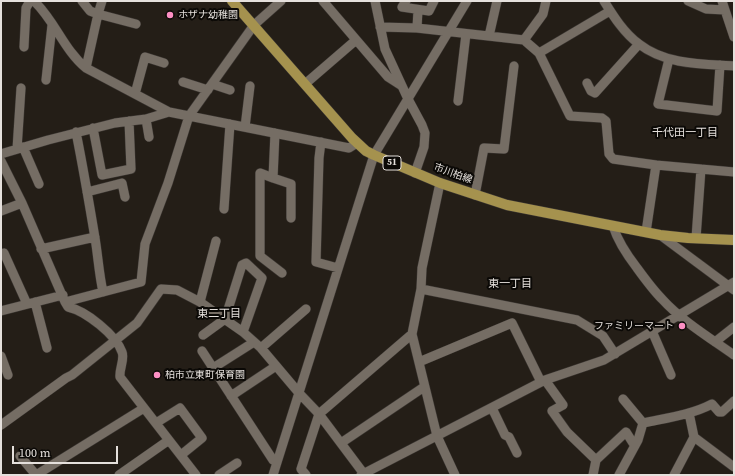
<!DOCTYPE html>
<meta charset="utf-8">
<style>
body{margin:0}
#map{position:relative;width:735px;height:476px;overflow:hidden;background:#241e17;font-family:"Source Serif 4",serif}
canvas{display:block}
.frame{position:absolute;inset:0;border:2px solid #e5e0dc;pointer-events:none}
.scale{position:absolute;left:12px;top:446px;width:106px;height:18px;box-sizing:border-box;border:2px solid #e5e0dc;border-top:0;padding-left:5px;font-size:12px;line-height:14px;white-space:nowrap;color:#e5e0dc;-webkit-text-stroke:3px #0b0906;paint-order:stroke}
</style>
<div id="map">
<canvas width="735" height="476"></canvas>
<div class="frame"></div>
<div class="scale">100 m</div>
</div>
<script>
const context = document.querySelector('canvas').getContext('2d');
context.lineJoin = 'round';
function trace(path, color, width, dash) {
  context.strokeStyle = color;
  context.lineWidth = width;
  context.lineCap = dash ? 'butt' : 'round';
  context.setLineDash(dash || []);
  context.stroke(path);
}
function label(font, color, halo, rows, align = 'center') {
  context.font = font + ' "Source Serif 4","Noto Sans JP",serif';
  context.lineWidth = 4;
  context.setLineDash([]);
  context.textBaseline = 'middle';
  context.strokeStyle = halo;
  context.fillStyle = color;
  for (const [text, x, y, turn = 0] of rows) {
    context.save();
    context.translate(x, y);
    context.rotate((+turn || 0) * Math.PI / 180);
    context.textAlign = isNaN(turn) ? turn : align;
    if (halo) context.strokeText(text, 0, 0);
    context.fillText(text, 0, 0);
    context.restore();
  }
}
const minor = new Path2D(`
 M34 1C55 21 64 50 86 68L169 112 349 148 357 143
 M82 1 90 11 98 14 136 24
 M323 1 388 77 402 86
 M375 1 385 49 408 99 422 125 425 133 424 147 415 173
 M406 1 402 7 429 11 434 1
 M604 1C614 17 624 33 639 44 666 65 702 64 734 66
 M688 1 706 9 725 10
 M722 1 734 37
 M380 27 417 28 524 40 539 53 570 116 602 118 606 121 609 154 613 159 656 165 734 172
 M417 28 418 10
 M489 36 497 1
 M524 40 543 14 546 1
 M24 47 26 8 30 1
 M539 53 610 11
 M669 59 658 104 717 111 720 65
 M86 68 98 14 102 1
 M46 80 52 25
 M183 82 208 90
 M587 83 591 91 595 93 639 44
 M212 84 230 90
 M305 84 356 40
 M135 94 145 57 164 63
 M458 101 466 34
 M146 119 149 137
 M245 127 250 86
 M93 128 102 175 131 169 129 121
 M76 132C83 167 89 202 95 238 98 256 99 274 103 292
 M275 133 273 178 260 173V256L282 273
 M321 142 319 158 316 262 338 268
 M23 147 39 184
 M17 149 21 88
 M1 154 48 140 115 123 146 119 169 112
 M1 161 22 203 65 302 68 307C86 311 116 335 122 352 125 359 119 369 120 377L196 475
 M273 178 291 184V218
 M440 183 422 268 421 289 412 334 437 436 455 475
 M87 192 122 183 125 197
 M475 195 484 148 504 149 514 66
 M224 209 230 124
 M1 211 22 203
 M613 226C618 242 627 255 637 268 645 279 653 290 662 299 682 321 710 338 734 355
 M646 232 656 165
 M660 235 734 290
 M696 238 701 169
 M41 249 95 237
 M1 254 4 253 27 304
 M421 289 577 320 603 336 615 354
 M35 302 47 348
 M65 302 141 282 145 244 168 183 189 116 254 25 281 1
 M200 302 216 241
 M1 311 63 295
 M652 331 671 375
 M203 335 225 319 242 265 246 263 262 278 243 332
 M715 342 734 327
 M261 348 306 309
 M202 351 273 460 277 462
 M1 356 8 375
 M419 362 512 323 541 382
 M213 368 254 342
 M545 380 563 405 552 411 567 432 596 460
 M231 396 276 366
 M492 408 505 435 509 437 517 453
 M689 413 694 437 734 467
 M156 423 180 408 202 438 181 455
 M643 423C666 418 691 415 712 404L719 412H722L734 401
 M1 425 66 378 72 375 137 323 161 289 177 290 200 302 243 332 261 348 299 393 319 414 364 474
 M341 443 424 387
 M20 456 36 475 144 408
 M119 475 169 440
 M219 475 237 463
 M273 475 374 155 467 1
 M306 475 301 469 319 414 412 334
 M361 475 545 380 604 360 734 282
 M593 475 596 460 626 432 633 443H636
 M619 475 638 440 643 423 623 399
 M674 475 694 437`);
const major = new Path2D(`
 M232 1 352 138 366 151 374 155 440 183 507 205 660 235 688 238 734 240`);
const markers = [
 [170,15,4,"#fc8fc3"],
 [682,326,4,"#fc8fc3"],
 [157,375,4,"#fc8fc3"]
];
const shields = [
 [392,163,18]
];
const shieldNames = [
 ["51",392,163]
];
const poiNames = [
 ["ホザナ幼稚園",178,15],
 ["ファミリーマート",674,326,"right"],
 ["柏市立東町保育園",165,375]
];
const streetNames = [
 ["市川柏線",453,174,20]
];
const neighbourhoodNames = [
 ["千代田一丁目",685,133],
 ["東一丁目",510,284],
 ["東二丁目",219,314]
];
trace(minor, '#3d3834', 10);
trace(major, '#3d3834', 11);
trace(minor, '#756d64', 9);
trace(major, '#a5924e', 10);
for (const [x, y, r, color] of markers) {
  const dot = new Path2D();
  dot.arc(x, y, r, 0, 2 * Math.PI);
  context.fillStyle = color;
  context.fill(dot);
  trace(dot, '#0b0906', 1.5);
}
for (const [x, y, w] of shields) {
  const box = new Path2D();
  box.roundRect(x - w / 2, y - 7, w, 14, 3);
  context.fillStyle = '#0b0906';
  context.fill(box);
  trace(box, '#e5e0dc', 1);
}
label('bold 9px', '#e5e0dc', null, shieldNames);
label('10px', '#e5e0dc', '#0b0906', poiNames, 'left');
label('10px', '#e5e0dc', '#0b0906', streetNames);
label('11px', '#e5e0dc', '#0b0906', neighbourhoodNames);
</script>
